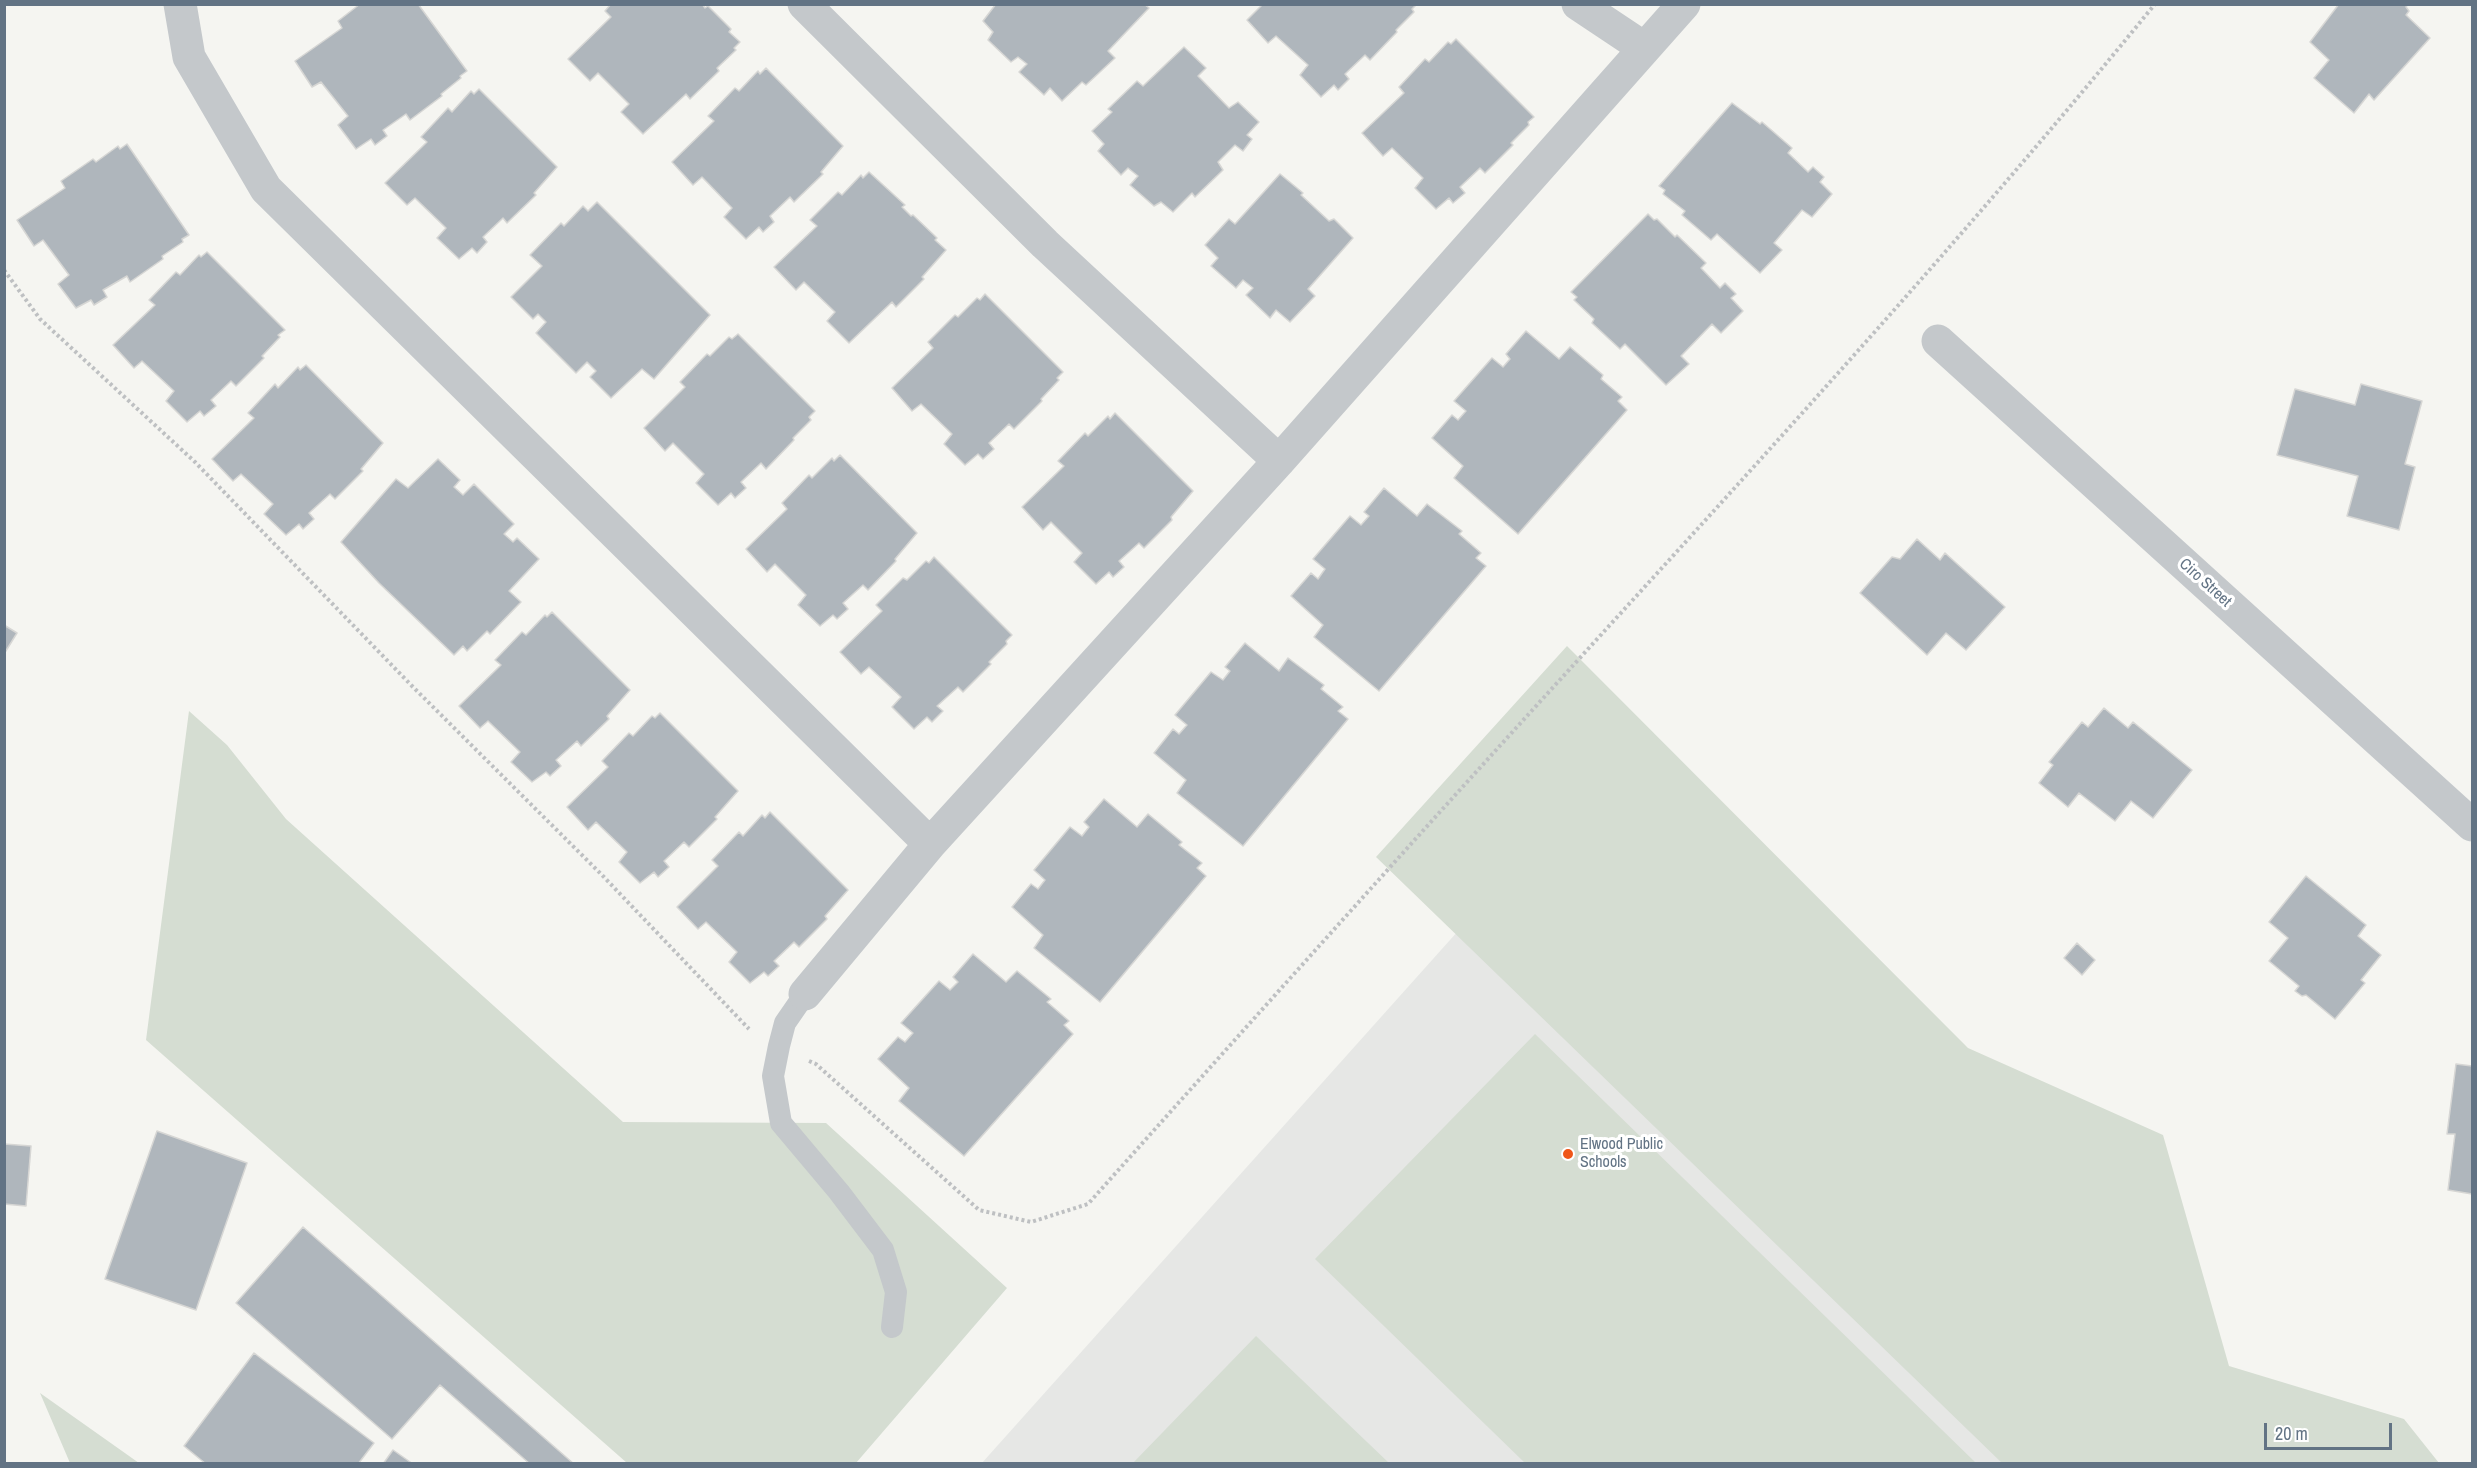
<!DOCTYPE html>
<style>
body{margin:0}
#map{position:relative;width:2477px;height:1468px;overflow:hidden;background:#f5f5f1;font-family:"Archivo Narrow",sans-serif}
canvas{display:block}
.frame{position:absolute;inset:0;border:6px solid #627384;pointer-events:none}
.scale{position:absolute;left:2264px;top:1423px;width:128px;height:27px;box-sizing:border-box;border:3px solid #627384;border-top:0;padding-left:8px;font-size:18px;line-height:21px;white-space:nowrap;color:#627384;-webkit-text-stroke:4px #fff;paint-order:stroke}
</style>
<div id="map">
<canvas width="2477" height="1468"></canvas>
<div class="frame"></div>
<div class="scale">20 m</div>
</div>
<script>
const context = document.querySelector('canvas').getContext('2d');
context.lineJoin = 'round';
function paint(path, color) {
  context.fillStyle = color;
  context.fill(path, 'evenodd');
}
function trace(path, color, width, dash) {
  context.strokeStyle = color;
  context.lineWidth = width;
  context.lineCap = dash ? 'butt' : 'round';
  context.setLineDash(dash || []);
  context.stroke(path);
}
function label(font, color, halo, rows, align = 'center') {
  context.font = font + ' "Archivo Narrow",sans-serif';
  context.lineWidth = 6;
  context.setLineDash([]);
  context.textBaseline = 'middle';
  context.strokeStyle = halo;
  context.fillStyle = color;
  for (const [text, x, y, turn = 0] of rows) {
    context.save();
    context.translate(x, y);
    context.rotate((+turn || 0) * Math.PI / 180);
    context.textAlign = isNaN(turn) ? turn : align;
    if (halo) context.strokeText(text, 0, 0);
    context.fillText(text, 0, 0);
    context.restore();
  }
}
const built = new Path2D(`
 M1535 845 2221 1464H981Z`);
const green = new Path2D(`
 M1567 646 1968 1048 2163 1135 2229 1366 2404 1419 2439 1463H2002L1376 857Z
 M189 711 227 745 286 819 623 1122 826 1123 1007 1288 856 1463H627L146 1040Z
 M1535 1034 1976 1463H1977H1525L1315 1259Z
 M1256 1336 1389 1463H1133Z
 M40 1393 139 1463H70Z`);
const building = new Path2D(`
 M360 4H418L467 71 460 76 461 78 441 94 442 96 410 120 406 114 383 130 387 136 375 145 371 139 356 149 338 125 348 116 321 82 312 87 295 61 342 28 338 21Z
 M611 4H702L705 8 708 6 731 29 729 32 740 42 734 48 736 50 717 68 719 71 690 99 686 94 643 134 621 112 629 104 598 73 590 81 568 59 611 17 605 11Z
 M996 4H1144L1149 8 1108 51 1115 58 1086 85 1082 82 1062 101 1050 88 1044 95 1019 72 1027 64 1018 57 1011 62 988 40 993 32 983 21Z
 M1263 4H1417L1412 9 1414 12 1396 30 1397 32 1370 60 1365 55 1345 74 1349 79 1338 90 1334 85 1321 97 1300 75 1308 65 1276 36 1268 43 1247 20Z
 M2339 4H2408L2406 7 2409 11 2406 15 2430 38 2374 100 2369 94 2354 113 2314 78 2329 60 2310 42Z
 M1456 39 1534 117 1528 122 1529 125 1511 143 1513 145 1485 173 1480 168 1460 187 1465 193 1453 203 1449 198 1436 209 1415 188 1423 178 1392 148 1383 156 1362 133 1404 93 1399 87 1425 59 1429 62 1448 42 1451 44Z
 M1184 47 1206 68 1198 76 1229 108 1238 102 1259 122 1247 135 1252 139 1243 151 1235 145 1218 162 1223 170 1195 197 1192 193 1173 212 1161 202 1154 206 1130 185 1138 176 1128 168 1121 175 1098 151 1104 144 1092 131 1112 112 1108 109 1137 81 1143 86Z
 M766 68 843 146 821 172 823 174 794 202 790 197 770 216 774 222 763 232 759 227 746 239 724 217 732 208 702 177 693 185 672 162 714 121 708 116 735 88 739 91 758 71 760 74Z
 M479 89 557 167 534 193 536 195 507 223 503 218 483 237 487 242 477 253 472 248 459 259 437 238 446 228 415 198 407 205 385 183 427 142 421 137 448 108 452 112 471 91 474 94Z
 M1732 103 1760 124 1762 122 1792 148 1788 153 1808 172 1813 167 1824 177 1820 182 1832 194 1812 217 1802 210 1774 243 1782 250 1760 273 1717 234 1711 240 1682 215 1685 211 1663 194 1665 190 1659 186Z
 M127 144 189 235 182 239 183 242 162 256 163 259 130 282 127 276 103 290 107 297 94 305 91 300 76 308 58 284 69 275 43 240 34 246 17 220 65 188 61 181 93 159 96 162 118 146 120 149Z
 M869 172 905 205 902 207 911 216 913 215 937 238 935 240 946 250 922 277 924 279 896 307 892 302 849 343 827 321 835 312 804 282 796 290 774 267 817 226 810 220 838 192 842 195 861 175 863 178Z
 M1280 174 1303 193 1301 195 1329 221 1334 219 1353 238 1308 289 1315 296 1290 322 1276 310 1270 318 1246 295 1253 288 1243 280 1236 288 1211 266 1218 258 1205 245 1229 219 1235 224Z
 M597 202 710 315 654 379 642 369 611 398 590 377 596 371 587 362 576 373 536 333 546 322 538 314 533 319 511 297 542 266 530 255 561 223 564 226 583 206 588 211Z
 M1648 214 1654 220 1657 219 1675 237 1677 235 1706 263 1701 268 1720 288 1725 283 1736 294 1731 298 1743 311 1721 333 1712 324 1681 356 1689 364 1666 385 1625 344 1620 349 1592 323 1594 319 1574 300 1577 297 1571 292Z
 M207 252 285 330 278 335 280 337 262 356 264 358 236 386 231 381 211 400 216 406 204 416 200 411 187 422 166 401 174 391 142 361 134 368 113 345 155 305 149 300 176 272 180 275 199 255 201 257Z
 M985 294 1063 372 1057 378 1059 380 1041 399 1042 401 1014 429 1009 424 989 443 994 449 983 459 978 454 965 465 944 444 952 434 921 404 912 411 892 388 933 348 928 342 955 315 958 317 977 298 980 300Z
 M1526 331 1559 359 1570 347 1603 375 1601 379 1622 397 1618 401 1627 410 1518 534 1454 478 1463 466 1432 438 1452 415 1458 420 1466 411 1454 401 1492 358 1503 367 1510 359 1506 354Z
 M738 334 815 411 809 417 811 420 793 438 794 440 766 469 761 463 741 482 746 488 735 498 731 493 718 505 696 483 704 474 673 443 665 451 644 428 685 387 680 382 707 354 710 356 729 337 732 339Z
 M306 365 383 443 361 469 363 471 335 499 330 494 309 513 314 519 303 529 299 524 286 535 264 514 273 504 241 474 233 481 212 459 254 418 248 413 275 384 278 388 298 367 300 370Z
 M2361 384 2422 401 2405 464 2415 467 2399 530 2347 516 2358 476 2277 455 2295 389 2355 405Z
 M1115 413 1193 491 1171 517 1172 520 1144 548 1139 543 1119 561 1124 567 1113 577 1109 572 1096 584 1074 562 1082 553 1051 522 1043 530 1022 507 1064 466 1058 461 1085 433 1088 436 1108 416 1110 419Z
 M840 455 917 533 895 559 896 561 868 590 863 585 843 603 848 609 837 619 833 615 820 626 798 605 806 595 775 564 767 572 746 549 787 509 782 503 809 475 812 478 832 458 834 461Z
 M438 459 460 480 454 487 463 495 474 484 514 524 504 534 513 542 517 538 539 559 509 591 521 602 490 634 487 631 467 651 463 646 454 655 379 583 341 542 396 479 408 488Z
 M1384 488 1417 516 1427 504 1462 531 1459 534 1481 553 1476 558 1486 566 1379 691 1314 637 1323 625 1291 596 1311 573 1318 579 1325 569 1313 559 1350 516 1361 525 1369 516 1364 512Z
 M1917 539 1940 560 1945 553 2005 607 1966 650 1946 633 1927 655 1860 593 1892 557 1900 559Z
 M934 557 1012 635 1006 641 1007 644 989 662 991 664 963 692 958 687 937 706 943 711 932 722 927 717 914 729 892 707 901 697 869 667 861 674 840 652 882 611 876 605 903 578 907 580 926 561 929 563Z
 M552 612 630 690 607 716 609 719 581 746 577 741 556 760 561 766 550 776 546 772 532 782 511 762 520 752 488 721 480 728 459 706 501 665 495 660 522 632 526 635 545 615 547 617Z
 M4 625 17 633 4 654Z
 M1245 643 1279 671 1288 658 1324 685 1321 689 1343 707 1338 711 1348 719 1243 846 1177 793 1186 780 1154 753 1173 729 1179 734 1187 725 1175 715 1211 672 1223 680 1230 671 1225 667Z
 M2104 708 2128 728 2133 722 2192 770 2153 818 2131 801 2115 821 2079 793 2068 807 2039 783 2053 765 2049 762 2082 722 2088 727Z
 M660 713 738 791 715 817 717 819 689 847 684 842 664 861 669 867 658 877 654 872 640 883 619 862 627 852 596 822 588 830 567 807 608 767 602 761 629 733 633 736 652 716 655 718Z
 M1104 799 1137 827 1148 814 1182 842 1179 845 1202 863 1197 868 1206 876 1100 1002 1034 948 1043 935 1012 907 1031 884 1038 889 1045 880 1034 870 1070 827 1082 836 1089 827 1084 822Z
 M770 812 848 890 825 916 827 919 799 947 794 942 774 961 779 966 768 976 764 972 750 983 729 962 737 952 706 922 698 929 677 907 718 866 712 860 739 832 743 836 762 815 765 818Z
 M2306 876 2366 925 2358 936 2381 955 2361 980 2365 983 2335 1019 2306 995 2302 996 2295 991 2299 986 2269 961 2288 938 2269 922Z
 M2077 943 2095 960 2082 975 2064 958Z
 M973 954 1006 982 1017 971 1051 999 1047 1002 1069 1021 1064 1025 1073 1034 964 1156 899 1101 909 1088 878 1059 898 1037 905 1042 913 1033 901 1023 939 981 950 990 958 982 953 977Z
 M2456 1064 2472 1066V1194L2448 1190 2455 1134H2447Z
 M157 1131 247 1163 196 1310 105 1279Z
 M4 1144 31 1146 26 1206 4 1204Z
 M303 1227 574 1464H530L440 1385 392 1439 236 1303Z
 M254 1353 374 1443 358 1464H206L184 1446Z
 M393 1450 413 1464H383Z`);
const path = new Path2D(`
 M4 270 40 319 195 462 412 686 602 875 749 1029
 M809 1061 816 1064 979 1210 1031 1222 1088 1204C1240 1034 1393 863 1547 694 1753 468 1961 242 2155 4`);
const service = new Path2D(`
 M805 994 785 1023 779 1046 773 1076 781 1123 839 1192 883 1250 896 1292 892 1327`);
const minor = new Path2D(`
 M180 4 189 57 266 189 930 844 805 994
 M804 4 1045 244 1279 461
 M1578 4 1644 48
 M1938 341 2472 825
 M930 844 1279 461 1684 4`);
const markers = [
 [1568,1154,6,"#ef5618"]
];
const streetNames = [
 ["Ciro Street",2205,583,42]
];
const poiNames = [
 ["Elwood Public",1580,1145],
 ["Schools",1580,1163]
];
paint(built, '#e6e7e5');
paint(green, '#d5ddd2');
paint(building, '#afb6bc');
trace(building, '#d6d6d4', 1.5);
trace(path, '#bec0c2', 4, [3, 3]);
trace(service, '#c4c8cb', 22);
trace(minor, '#c4c8cb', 33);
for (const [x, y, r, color] of markers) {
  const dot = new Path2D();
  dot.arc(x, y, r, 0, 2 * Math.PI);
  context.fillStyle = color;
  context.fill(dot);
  trace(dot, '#fff', 2);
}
label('16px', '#627384', '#fff', streetNames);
label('16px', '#627384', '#fff', poiNames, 'left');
</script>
